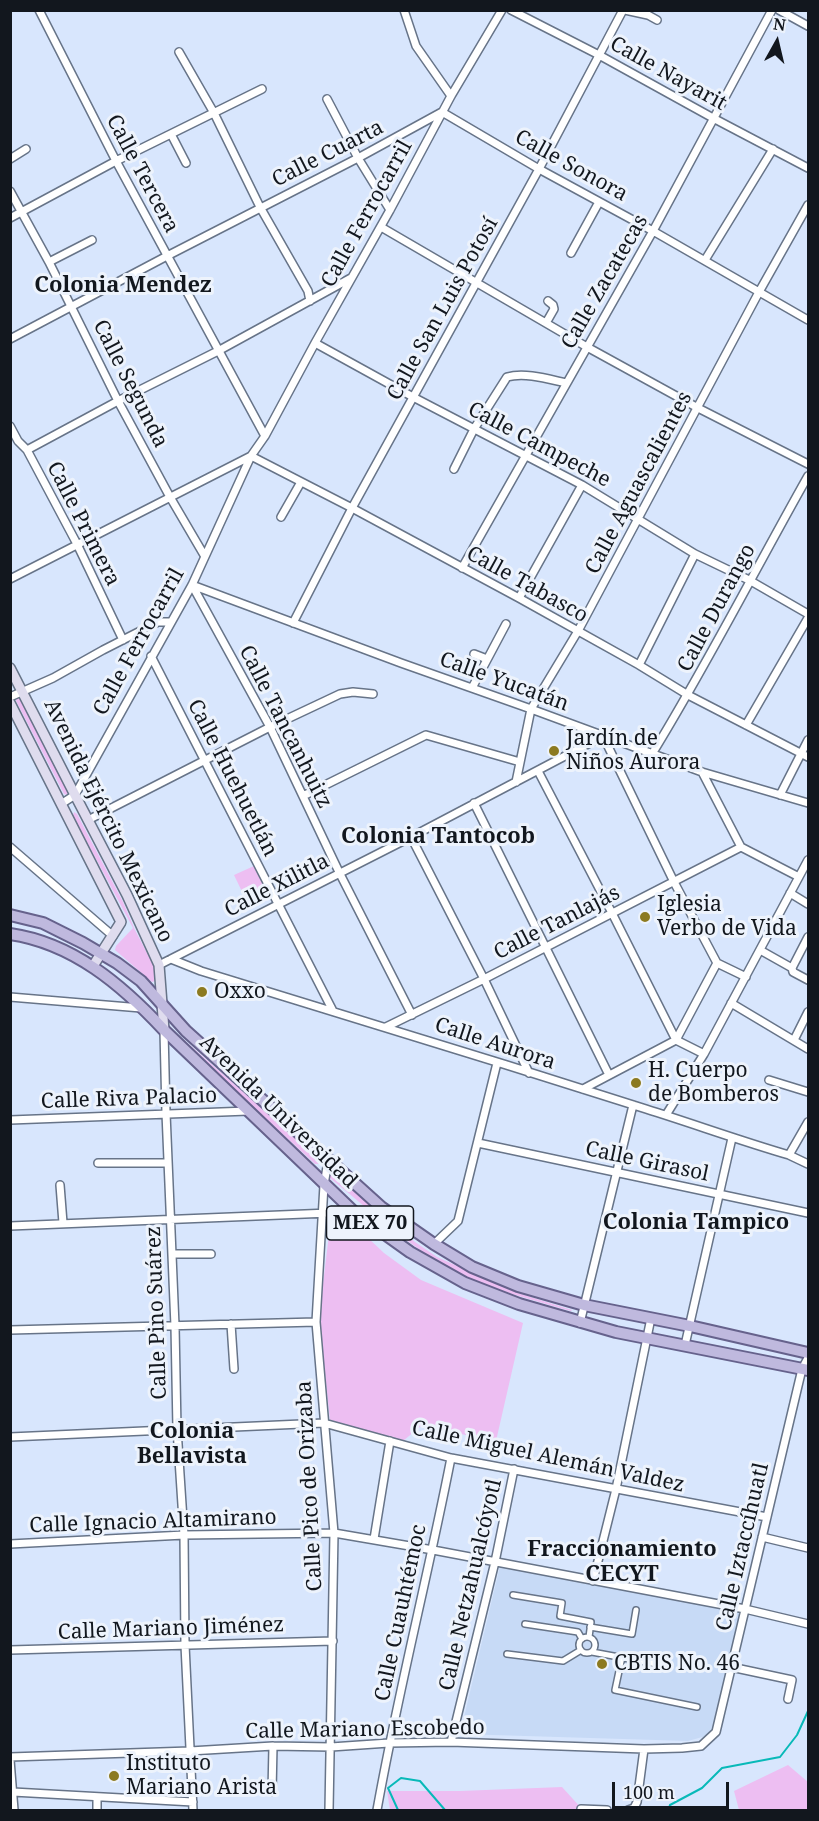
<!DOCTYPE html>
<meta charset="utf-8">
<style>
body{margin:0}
#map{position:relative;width:819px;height:1821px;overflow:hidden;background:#d8e6fd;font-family:"Noto Serif",serif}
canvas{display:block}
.frame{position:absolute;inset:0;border:12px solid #12171e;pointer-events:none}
.north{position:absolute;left:747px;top:12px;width:60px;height:60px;-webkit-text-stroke:4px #edf3fc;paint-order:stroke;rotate:8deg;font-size:16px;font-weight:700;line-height:24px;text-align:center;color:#12171e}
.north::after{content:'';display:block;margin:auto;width:21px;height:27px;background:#12171e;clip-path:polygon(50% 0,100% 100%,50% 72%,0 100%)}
.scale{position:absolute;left:612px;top:1782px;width:117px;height:27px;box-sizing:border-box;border:3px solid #12171e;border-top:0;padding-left:8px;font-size:18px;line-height:21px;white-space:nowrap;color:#12171e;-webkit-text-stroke:4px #edf3fc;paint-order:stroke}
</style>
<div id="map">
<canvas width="819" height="1821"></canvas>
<div class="frame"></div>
<div class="north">N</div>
<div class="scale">100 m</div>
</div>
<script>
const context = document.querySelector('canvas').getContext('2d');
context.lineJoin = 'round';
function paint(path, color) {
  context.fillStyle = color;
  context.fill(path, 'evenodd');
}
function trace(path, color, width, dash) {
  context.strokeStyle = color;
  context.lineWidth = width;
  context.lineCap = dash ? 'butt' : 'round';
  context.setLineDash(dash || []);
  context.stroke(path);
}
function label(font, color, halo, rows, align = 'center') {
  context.font = font + ' "Noto Serif",serif';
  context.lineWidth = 6;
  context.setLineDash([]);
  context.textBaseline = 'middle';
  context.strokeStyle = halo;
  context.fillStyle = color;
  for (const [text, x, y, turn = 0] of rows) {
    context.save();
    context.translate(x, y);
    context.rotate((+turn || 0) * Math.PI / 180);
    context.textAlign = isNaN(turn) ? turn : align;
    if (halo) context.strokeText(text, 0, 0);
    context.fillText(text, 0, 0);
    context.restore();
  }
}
const built = new Path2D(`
 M500 1566 741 1613 716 1715 712 1728 706 1736 688 1741 460 1734Z`);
const green = new Path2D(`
 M17 697 20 699 68 792 67 795 64 794 16 701Z
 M74 812 77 814 123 902 135 930 157 972 155 981 152 982 115 950 116 946 133 928 73 816Z
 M254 866 270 899 250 908 234 875Z
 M183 1039 310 1151 320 1160 319 1164H315L182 1041Z
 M333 1173 376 1211 415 1242 437 1257 518 1293 572 1310 571 1311C532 1300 493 1290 457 1272 410 1248 371 1211 330 1178V1175Z
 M331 1218 349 1220 384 1253 421 1280 523 1323 496 1441 421 1426 403 1441 330 1420 319 1317Z
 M788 1765 808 1782V1810H739L734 1791Z
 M562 1787 583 1810H390L387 1791H460Z`);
const stream = new Path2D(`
 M398 1810 388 1788 401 1778 420 1781 445 1810
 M668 1810 670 1805 702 1788 722 1768 780 1757 797 1735 808 1711`);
const pedestrian = new Path2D(`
 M513 1595 562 1603 560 1616 591 1622 589 1637
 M525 1624 578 1632 582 1639
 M590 1627 632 1634 636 1610
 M579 1645a8 8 0 1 1 16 0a8 8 0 1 1-16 0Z
 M592 1652 667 1666
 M507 1654 563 1661 581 1650
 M622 1657 615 1690 697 1707`);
const minor = new Path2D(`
 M39 10 116 161 265 436
 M404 10 416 46 451 96
 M511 10 599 55 713 118 808 168
 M625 10 648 15 657 20
 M779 10 808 26
 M179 52 214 113 260 207 308 291 310 301
 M327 99 358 158 390 210
 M171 134 186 163
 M10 159 26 149
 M10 191 49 262 118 401 170 497 204 555
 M10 218 116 161 262 89
 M381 227 587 347 698 408 808 464
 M571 253 599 202
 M705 260 773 149
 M49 262 92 240
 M546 323 554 309 553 305 548 301
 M10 339 167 256 358 158 442 112 539 169 653 231 808 320
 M315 343 413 397 582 485 695 554 749 580 808 614
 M10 426 18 441 27 450 77 544 123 640
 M27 450 118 401 218 351 351 278
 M251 456 352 508 519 598 639 665 688 695 808 757
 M454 469 474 429 507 377C525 372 548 379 566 383
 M281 517 301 482
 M462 568 653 231 772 10
 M10 579 251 456
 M192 585 401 663 531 709 702 772 808 803
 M192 585 270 727 339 872 412 1015
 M519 598 582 485
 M293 623 352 508 539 169 623 10
 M474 654 487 659
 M151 656 333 1011
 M639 665 695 554
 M472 688 506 624
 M10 697 53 678 103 650 158 622H171
 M746 725 808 618
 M652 754C708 663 756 568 808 476
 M538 771 612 913 676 1040 704 1054
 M702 772 741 847 799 877
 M516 782 531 709 578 631 759 292 808 205
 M780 795 808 740
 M303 796 426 735 520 762
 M474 803 609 1075
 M61 804 75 795 192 585 251 456 265 436 315 343 390 210 451 96 502 10
 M88 820 270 727 340 694 353 692 373 694
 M411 837 484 979 529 1073
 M10 847 113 936
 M790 893 808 904
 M760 950 792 968 793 972 808 980
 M171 959 201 971C350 1016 498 1062 646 1109 694 1124 741 1141 789 1155L808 1164
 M717 963 746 977
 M159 965 411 837 603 736 674 882 717 963
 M792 968 808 937
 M10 997 141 1008
 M731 1003 808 1049
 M386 1027 484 979 741 847
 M164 1031 166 1113 175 1326 177 1429 184 1535 185 1645 193 1810
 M794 1040 808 1012
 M769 1080 808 1092
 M583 1089 676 1040 717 963
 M666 1115 704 1054 808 860
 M10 1120 248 1111
 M478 1143 808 1213
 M789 1155 808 1122
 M328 1161 324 1185 316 1322 334 1533 329 1810
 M98 1163H168
 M60 1185 63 1223
 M10 1226 354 1212
 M434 1244 458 1221 497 1063
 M172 1254H211
 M580 1323 633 1105
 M231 1324 234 1369
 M10 1330 316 1322
 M685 1345 732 1138
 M10 1437 324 1423 451 1458 767 1517
 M762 1537 808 1548
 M374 1539 390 1441
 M10 1544 184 1535 334 1533 433 1550 745 1609 808 1624
 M593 1581 616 1489 651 1318
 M10 1650 333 1641
 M731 1667 792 1680 788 1699
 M451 1742 495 1562 514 1469
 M10 1757 190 1751 273 1746 331 1747 389 1743 451 1742 644 1749 682 1748 701 1746 716 1732 802 1369 808 1358
 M10 1760 14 1810
 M13 1792 193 1802
 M272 1792 273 1746
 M97 1797V1810
 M581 1809 607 1810
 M377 1810C398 1692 428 1576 451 1458
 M628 1810 634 1808 637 1802 644 1749`);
const secondary = new Path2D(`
 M10 668 75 795 127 895 159 965 164 1030
 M10 703 121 922 93 966`);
const primary = new Path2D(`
 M10 915 43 923 83 943 117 963 141 981 186 1031 381 1207 434 1244 472 1267 518 1286 584 1305 690 1326 808 1353
 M10 934C73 943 122 985 164 1030L354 1212 410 1252 465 1283 519 1304 616 1332 808 1370`);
const markers = [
 [554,751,6,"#8c7a20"],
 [645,917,6,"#8c7a20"],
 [202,992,6,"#8c7a20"],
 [636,1083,6,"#8c7a20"],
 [602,1664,6,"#8c7a20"],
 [114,1776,6,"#8c7a20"]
];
const shields = [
 [370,1223,87]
];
const shieldNames = [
 ["MEX 70",370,1223]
];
const streetNames = [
 ["Calle Nayarit",668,74,29],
 ["Calle Cuarta",328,154,-27],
 ["Calle Sonora",571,166,29],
 ["Calle Tercera",142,174,62],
 ["Calle Ferrocarril",367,214,-61],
 ["Calle Zacatecas",605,282,-60],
 ["Calle San Luis Potosí",443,309,-61],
 ["Calle Segunda",130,384,63],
 ["Calle Campeche",539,445,28],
 ["Calle Aguascalientes",639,483,-62],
 ["Calle Primera",83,524,63],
 ["Calle Tabasco",527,585,29],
 ["Calle Durango",717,608,-62],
 ["Calle Ferrocarril",139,642,-61],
 ["Calle Yucatán",504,682,20],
 ["Calle Tancanhuitz",285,727,63],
 ["Calle Huehuetlán",232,778,63],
 ["Avenida Ejército Mexicano",108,821,64],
 ["Calle Xilitla",277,886,-27],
 ["Calle Tanlajás",557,923,-27],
 ["Calle Aurora",495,1044,18],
 ["Calle Riva Palacio",129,1099,-2],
 ["Avenida Universidad",278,1112,44],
 ["Calle Girasol",647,1162,12],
 ["Calle Pino Suárez",157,1313,-92],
 ["Calle Miguel Alemán Valdez",548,1457,12],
 ["Calle Pico de Orizaba",310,1486,-93],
 ["Calle Ignacio Altamirano",153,1522,-2],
 ["Calle Iztaccíhuatl",743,1547,-77],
 ["Calle Netzahualcóyotl",471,1585,-77],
 ["Calle Cuauhtémoc",401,1613,-78],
 ["Calle Mariano Jiménez",171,1629,-2],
 ["Calle Mariano Escobedo",365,1730,-1]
];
const poiNames = [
 ["Jardín de",566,739],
 ["Niños Aurora",566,763],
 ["Iglesia",657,905],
 ["Verbo de Vida",657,929],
 ["Oxxo",214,992],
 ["H. Cuerpo",648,1071],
 ["de Bomberos",648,1095],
 ["CBTIS No. 46",614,1664],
 ["Instituto",126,1764],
 ["Mariano Arista",126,1788]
];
const neighbourhoodNames = [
 ["Colonia Mendez",123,286],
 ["Colonia Tantocob",438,837],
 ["Colonia Tampico",696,1223],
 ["Colonia",192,1432],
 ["Bellavista",192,1457],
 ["Fraccionamiento",622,1550],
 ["CECYT",622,1575]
];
paint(built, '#c7daf6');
paint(green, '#edbef2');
trace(stream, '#08b9b8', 2);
trace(pedestrian, '#677488', 8);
trace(minor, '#677488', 10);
trace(secondary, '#677488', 12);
trace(primary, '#66628c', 14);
trace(pedestrian, '#fff', 5);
trace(minor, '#fff', 7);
trace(secondary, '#dfdcee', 9);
trace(primary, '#bfb9de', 10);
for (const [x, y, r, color] of markers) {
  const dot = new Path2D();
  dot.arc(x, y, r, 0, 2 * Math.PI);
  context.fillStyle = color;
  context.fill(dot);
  trace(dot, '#edf3fc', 2);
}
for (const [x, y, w] of shields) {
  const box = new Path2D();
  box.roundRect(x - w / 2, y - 17, w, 34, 4.5);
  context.fillStyle = '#edf3fc';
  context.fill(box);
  trace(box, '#12171e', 1.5);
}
label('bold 20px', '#12171e', null, shieldNames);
label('21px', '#12171e', '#edf3fc', streetNames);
label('21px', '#12171e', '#edf3fc', poiNames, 'left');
label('bold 22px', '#12171e', '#edf3fc', neighbourhoodNames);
</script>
